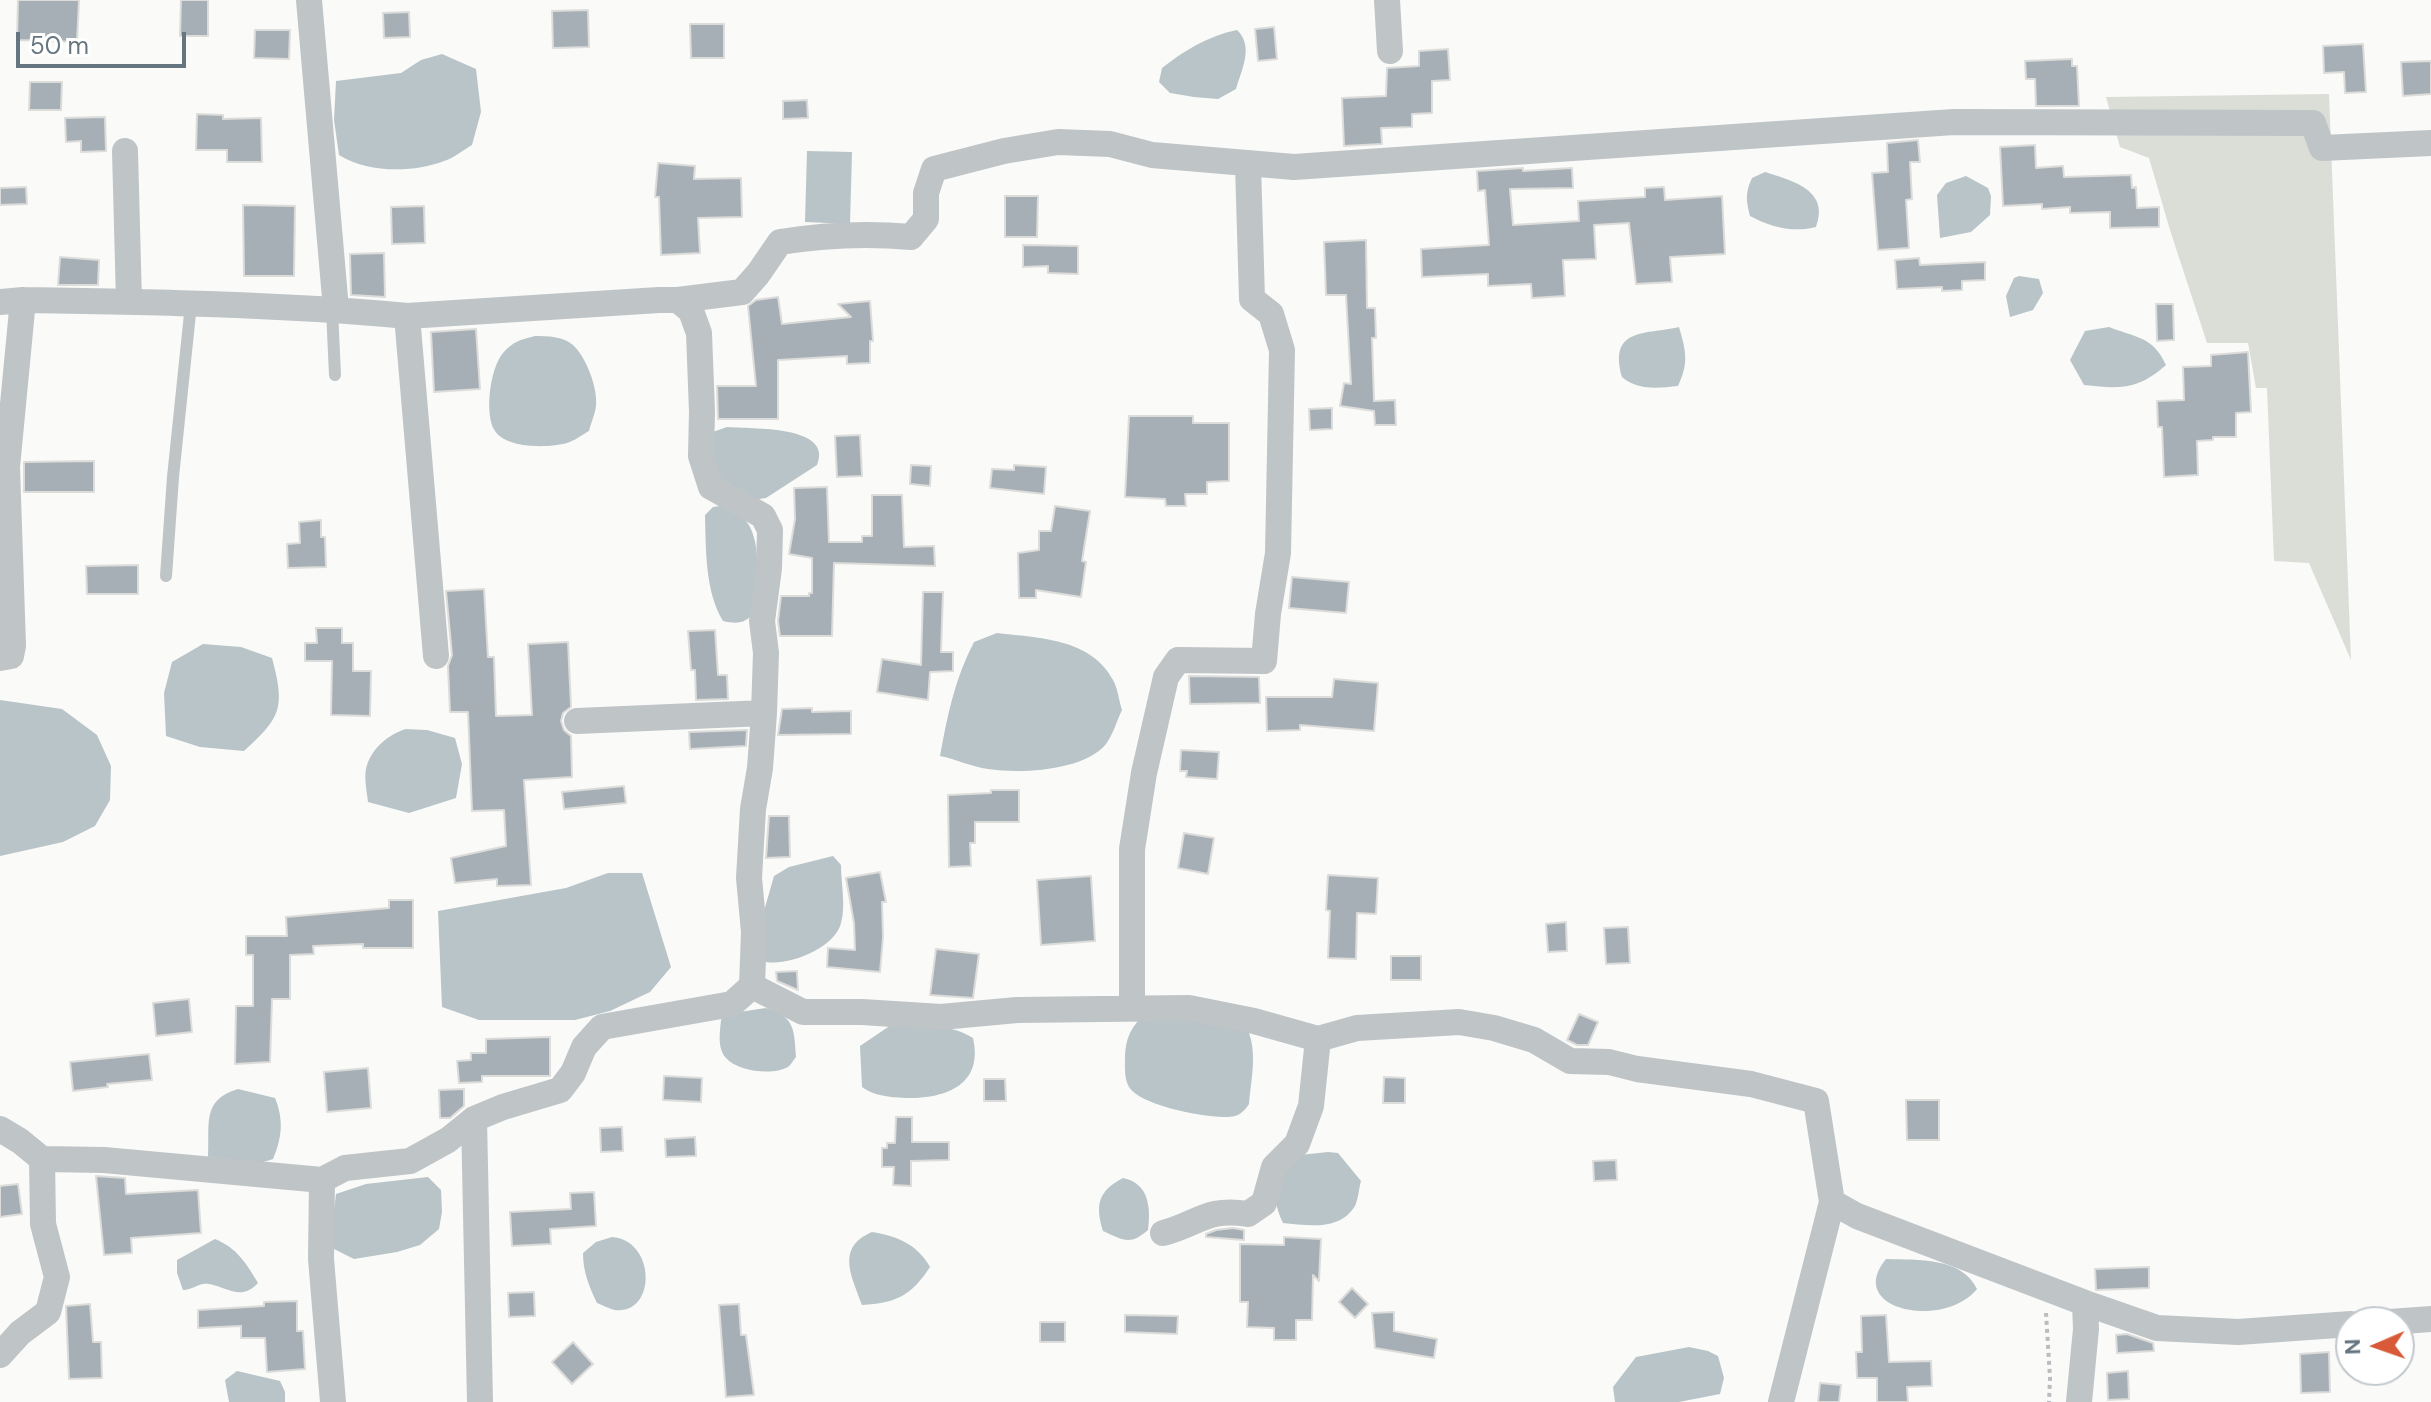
<!DOCTYPE html>
<style>
body{margin:0}
#map{position:relative;width:2431px;height:1402px;overflow:hidden;background:#fafaf8;font-family:"DM Sans",sans-serif}
canvas{display:block}
.north{position:absolute;left:2335px;top:1306px;width:80px;height:80px;box-sizing:border-box;background:#fff;border:2px solid #c2c8cd;border-radius:50%;rotate:268deg;font-size:22px;font-weight:700;line-height:32px;text-align:center;color:#667681}
.north::after{content:'';display:block;margin:auto;width:28px;height:36px;background:#d85a39;clip-path:polygon(50% 0,100% 100%,50% 72%,0 100%)}
.scale{position:absolute;left:16px;top:32px;width:170px;height:36px;box-sizing:border-box;border:4px solid #667681;border-top:0;padding-left:10px;font-size:24px;line-height:28px;white-space:nowrap;color:#667681;-webkit-text-stroke:6px #fff;paint-order:stroke}
</style>
<div id="map">
<canvas width="2431" height="1402"></canvas>
<div class="north">N</div>
<div class="scale">50 m</div>
</div>
<script>
const context = document.querySelector('canvas').getContext('2d');
context.lineJoin = 'round';
function paint(path, color) {
  context.fillStyle = color;
  context.fill(path, 'evenodd');
}
function trace(path, color, width, dash) {
  context.strokeStyle = color;
  context.lineWidth = width;
  context.lineCap = dash ? 'butt' : 'round';
  context.setLineDash(dash || []);
  context.stroke(path);
}
const green = new Path2D(`
 M2329 94 2351 660 2309 563 2274 561 2267 388H2256L2248 343H2207L2170 230 2149 158 2120 147 2106 97Z`);
const water = new Path2D(`
 M1237 30C1254 46 1242 69 1236 89L1218 99 1194 97 1170 93 1159 82 1162 68C1185 50 1208 36 1237 30Z
 M442 54 476 69 481 112 472 145C463 150 454 158 444 161 413 173 368 173 339 155L334 120 336 81 401 73 421 60Z
 M807 151 852 152 850 224 805 222Z
 M1765 172C1793 181 1830 190 1816 227 1794 233 1770 227 1750 216 1746 200 1745 193 1752 178Z
 M1966 176 1988 188 1991 196 1990 215 1971 232 1940 238 1937 195 1946 183Z
 M2019 276 2039 279 2043 293 2033 310 2010 317 2006 296 2014 278Z
 M1679 327C1686 351 1689 363 1678 386 1659 388 1638 391 1622 377 1608 326 1648 335 1679 327Z
 M2109 327C2136 338 2153 336 2166 365 2138 390 2120 389 2084 385L2070 360 2085 331Z
 M535 336C548 336 562 336 573 345 586 357 598 388 596 406 595 414 591 423 589 431 582 435 574 441 567 443 548 448 507 449 495 431 484 415 490 368 503 353 512 342 522 339 535 336Z
 M727 427C751 429 834 425 817 465L766 498 752 500 715 478 710 433Z
 M726 505C734 511 745 517 750 527 762 551 756 586 754 612 746 624 736 624 723 621 705 591 706 550 705 515L713 507Z
 M997 633C1038 638 1091 638 1113 680 1118 689 1119 701 1122 710 1117 720 1113 735 1106 744 1084 771 1020 774 988 769 972 767 956 759 940 756 947 717 955 678 974 642Z
 M203 644 241 647 272 658C285 707 282 717 244 751L200 747 166 736 164 693 172 662Z
 M0 700 62 709 97 735 111 766 110 800 95 826 63 842 0 856Z
 M406 729 427 730 455 738 462 764 456 798 409 813 368 802C367 792 364 779 366 769 370 750 388 734 406 729Z
 M833 856 841 865C841 883 846 906 841 923 835 948 789 966 766 962L764 911 774 876 789 867Z
 M608 873H642L671 967 650 992 610 1011 575 1020H479L442 1007 438 911 566 888Z
 M766 1008C795 1017 794 1029 796 1057 795 1058 790 1066 788 1067 772 1076 737 1071 726 1058 717 1048 720 1032 721 1020L726 1014Z
 M1146 1014 1247 1028C1258 1052 1251 1079 1249 1104 1245 1110 1241 1114 1235 1116 1215 1121 1140 1106 1129 1087 1124 1078 1125 1067 1125 1057 1125 1039 1132 1024 1146 1014Z
 M891 1025C918 1026 950 1023 973 1038 984 1086 944 1099 905 1098 890 1097 874 1096 862 1087L860 1046Z
 M238 1089 275 1098C284 1120 282 1138 273 1159 260 1163 247 1168 233 1164 224 1161 218 1156 208 1157 210 1124 201 1100 238 1089Z
 M1328 1152 1338 1153 1361 1181C1359 1188 1358 1200 1355 1206 1339 1232 1306 1225 1283 1223 1268 1191 1278 1179 1300 1155Z
 M428 1177 441 1190 442 1212 439 1229 420 1245 397 1252 354 1259 334 1249 332 1228 336 1194 366 1184Z
 M1123 1178C1149 1183 1151 1208 1148 1230 1130 1246 1123 1240 1103 1231 1095 1205 1098 1191 1123 1178Z
 M872 1232C897 1236 917 1244 930 1267 911 1296 896 1303 862 1305 852 1276 835 1248 872 1232Z
 M612 1237C656 1240 657 1315 615 1310 610 1309 602 1305 597 1303 589 1286 583 1272 583 1253L596 1242Z
 M215 1239C237 1248 246 1263 258 1283 241 1301 229 1288 209 1284 199 1282 193 1290 183 1290L177 1273V1260Z
 M1886 1259C1918 1260 1962 1257 1977 1289 1944 1330 1844 1310 1886 1259Z
 M1689 1347 1708 1351 1718 1356 1724 1378 1720 1394 1679 1402H1615L1613 1387 1636 1357Z
 M237 1371 280 1381 285 1392V1402H229L225 1380Z`);
const building = new Path2D(`
 M18 0H79L77 42 17 40Z
 M181 0H208V36H180Z
 M588 10 589 47 553 48 552 11Z
 M409 12 410 37 384 38 383 13Z
 M690 24H724V58H691Z
 M1274 27 1277 59 1258 61 1255 29Z
 M255 30H290L289 59 254 58Z
 M2363 44 2366 92 2345 93 2344 72 2324 73 2323 46Z
 M1448 49 1450 80 1432 81V113L1412 114V127L1381 128 1382 144 1344 146 1342 98 1386 96 1387 68 1419 66V51Z
 M2072 59V66H2077L2079 106H2036L2035 79H2026L2025 61Z
 M2431 61V94L2403 96 2401 62Z
 M30 82H62L61 110H29Z
 M807 100 808 118 783 119V101Z
 M197 114 223 115V119L261 118 262 162H227V150H196Z
 M105 117 106 151 81 152V141L66 142 65 118Z
 M1918 140 1920 162H1910L1912 199 1906 200 1909 248 1878 250 1872 173 1888 172 1887 143Z
 M2035 145 2036 168 2063 166 2064 177 2131 175 2132 188 2136 187 2137 208 2159 207V227L2110 228V212L2070 213V207L2042 209V204L2003 206 2000 147Z
 M658 163 695 166 694 179 741 178 742 217 698 218 700 253 661 255 659 197H655Z
 M1523 168V171L1572 168 1573 188 1510 189 1513 225 1579 221 1578 201 1645 197V188L1664 187 1665 200 1722 196 1725 254 1670 257 1672 282 1636 284 1629 223 1594 225 1596 259 1563 260 1565 296 1532 298 1531 284 1488 286V274L1422 277 1421 249 1489 245 1485 190 1478 191 1477 171Z
 M26 187 27 204 0 205V188Z
 M1005 196H1038L1037 237H1005Z
 M243 205 295 206 294 276H244Z
 M424 206 425 243 392 244 391 207Z
 M1366 240 1367 308H1375L1376 338H1372L1374 401 1395 400 1396 425H1375L1374 411 1340 406 1344 383 1351 384 1346 295H1326L1324 242Z
 M1023 245 1078 246V274L1048 273V266L1023 267Z
 M384 253 385 297 351 295 350 254Z
 M60 257 99 260 98 285H58Z
 M1919 258 1920 265 1985 262V280L1962 281V290L1942 291V287L1897 289 1895 260Z
 M778 297 782 324 851 317 838 304 870 301 873 341H870V363L847 364V356L778 360V419H718L717 386H756L748 306 756 300Z
 M2156 304H2173L2174 340 2157 341Z
 M476 329 480 389 434 392 431 332Z
 M2248 352 2251 412 2236 413V437H2213V440L2197 441 2198 475 2164 477 2162 427H2158L2157 401 2184 400 2183 367 2211 366V355Z
 M1332 408V429L1310 430 1309 409Z
 M1129 416H1193V423H1229V481L1207 482V494H1185L1186 506H1166L1165 499 1125 497Z
 M860 435 862 476 837 477 835 436Z
 M94 461V492H24V462Z
 M911 465 931 466 930 486 910 484Z
 M1014 465 1046 467 1044 494 990 488 992 469 1014 470Z
 M827 487 829 542H862V536H872V495H902L904 547 934 546 935 566 834 563 832 636H780L778 621 781 596H809V593H812V558L789 554 795 519 794 488Z
 M1055 506 1090 511 1082 561 1086 562 1081 597 1036 590V598H1019L1018 553 1039 550V531H1051Z
 M321 520V537H325L326 567 288 568 287 544 300 543 299 522Z
 M138 565V594H87L86 566Z
 M1292 577 1349 582 1346 613 1289 608Z
 M484 589 488 657H494L496 716 532 715 528 644 568 642 571 707 563 713 561 721 564 730 571 736 572 777 524 780 531 885 497 886V879L455 883 451 858 506 846 504 810 472 811 468 712H450L448 666 452 655 446 591Z
 M923 592H943L941 652H953V671L930 672 928 700 877 692 882 659 921 665Z
 M316 628H342V643H353V671H371L370 716 331 715 332 661H305V643H317Z
 M715 630 718 675H727L728 699 696 700 695 670H691L688 631Z
 M1189 676 1259 677 1260 703 1190 704Z
 M1334 679 1378 683 1374 731 1300 725V730L1267 731 1266 697H1332Z
 M812 708V712L851 711V734L778 735 782 709Z
 M747 730 746 746 690 749 689 732Z
 M1181 750 1219 752 1217 779 1186 777 1187 771H1180Z
 M624 786 626 803 564 809 562 792Z
 M991 790H1019V822H975V843H970L971 866 949 867 948 795 991 793Z
 M769 816H789L790 857 766 858Z
 M1184 833 1214 838 1208 874 1178 868Z
 M880 872 886 902H882L883 937 880 972 827 967 828 948 855 950 854 923 846 878Z
 M1328 875 1378 878 1376 914 1357 913 1356 959 1328 958 1330 911 1326 910Z
 M1091 876 1095 941 1041 945 1037 880Z
 M389 900H413V948H363V944L313 946 314 954 290 955V999H272L270 1062 235 1064 236 1006H253V955H246V936H287L286 917 389 908Z
 M1566 922 1567 951 1548 952 1546 924Z
 M1628 927 1630 963 1606 964 1604 928Z
 M936 949 979 954 973 998 930 995Z
 M1391 956H1421V980H1391Z
 M797 971 798 990 777 981 776 972Z
 M189 999 192 1032 156 1036 153 1003Z
 M1579 1014 1598 1022 1588 1045H1577L1567 1040Z
 M550 1037V1076H482V1082L459 1083 457 1061 471 1060V1053H486V1039Z
 M149 1054 152 1080 107 1084 108 1087 73 1091 70 1062Z
 M368 1068 371 1108 327 1112 324 1072Z
 M664 1076 702 1078 701 1102 663 1100Z
 M1384 1077 1405 1078V1103H1383Z
 M984 1079H1005L1006 1101H984Z
 M464 1089V1106L450 1118H440L439 1090Z
 M1906 1100H1939V1140H1907Z
 M896 1117H912V1142H949V1160L911 1161V1186L893 1185 894 1167H882V1148H887V1143H895Z
 M622 1127 623 1151 601 1152 600 1128Z
 M695 1137 696 1156 666 1157 665 1139Z
 M1616 1160 1617 1180 1594 1181 1593 1161Z
 M96 1176 125 1178 126 1194 198 1190 201 1233 131 1238 132 1253 104 1255Z
 M18 1184 22 1214 0 1217V1186Z
 M594 1192 596 1226 550 1229 551 1244 512 1246 510 1212 571 1209 570 1193Z
 M1233 1228 1244 1230V1240L1206 1237V1234L1216 1230Z
 M1284 1237 1321 1239 1319 1281 1313 1275 1312 1320H1296V1340H1274V1328L1247 1327 1248 1302H1240V1244L1284 1245Z
 M2149 1267V1288L2096 1290 2095 1269Z
 M1352 1288 1368 1304 1355 1318 1339 1302Z
 M534 1292 535 1316 509 1317 508 1293Z
 M297 1301V1331H303L305 1369 267 1372 265 1338H241V1326L198 1328V1310L264 1306V1302Z
 M90 1304 93 1342H101L102 1378 69 1379 66 1306Z
 M739 1304 741 1335H746L754 1395 726 1397 719 1305Z
 M1394 1312V1331L1437 1339 1434 1358 1375 1348 1372 1313Z
 M1125 1315 1178 1316 1177 1334 1125 1332Z
 M1886 1315 1889 1362 1931 1361 1932 1386 1907 1387 1908 1402H1877V1378H1857L1856 1352H1862L1861 1316Z
 M1040 1322H1065V1342H1040Z
 M2127 1334 2153 1343 2154 1351 2117 1353 2116 1335Z
 M573 1342 593 1364 572 1384 552 1362Z
 M2329 1352 2330 1392 2301 1393 2300 1354Z
 M2128 1371 2129 1399 2108 1400 2107 1373Z
 M1820 1383 1841 1385 1839 1402H1818Z`);
const path = new Path2D(`
 M2046 1313 2050 1378 2049 1402`);
const lane = new Path2D(`
 M332 310 335 375
 M166 576 173 477 191 304`);
const street = new Path2D(`
 M309 0 336 309
 M1387 0 1390 51
 M125 151 129 302
 M678 300 742 292 758 274 780 242C823 235 868 233 911 237L926 219V193L934 169 1004 151 1058 142 1110 144 1152 155 1294 167 1954 122 2313 123 2322 148 2431 143
 M0 302 23 300C151 302 280 304 407 316L436 656
 M0 658 11 656 13 646 7 467 23 300
 M577 721 764 713
 M752 986 803 1012H862L941 1017 1017 1010 1189 1008 1254 1021 1318 1039 1357 1028 1459 1022 1494 1028 1534 1040 1570 1061 1609 1062 1637 1069 1751 1084 1816 1101 1832 1202 1857 1216 2085 1303 2086 1329 2079 1402
 M1132 1008V849L1144 773 1166 677 1178 660 1264 661 1268 614 1278 553 1282 350 1271 314 1252 299 1248 165
 M474 1119 480 1402
 M0 1129 20 1141 42 1159 43 1224 57 1277 48 1312 20 1333 0 1355
 M42 1159 104 1160 322 1180
 M1163 1233C1198 1224 1207 1207 1248 1214L1264 1203 1274 1167 1297 1144 1311 1106 1318 1039
 M2085 1303 2157 1328 2238 1332 2351 1324
 M2390 1322 2431 1319
 M333 1402 321 1259 322 1180 345 1168 410 1161 448 1140 474 1119 503 1107 560 1090 573 1073 584 1047 602 1027 732 1004 752 986 754 932 749 878 753 809 760 768 764 713 766 653 762 621 769 568 770 530 763 516 711 487 701 456 702 412 699 333 691 311 678 300H659L407 316
 M1781 1402 1832 1202`);
paint(green, '#daded7');
paint(water, '#b8c4c7');
paint(building, '#a6afb5');
trace(building, '#dcdcda', 2);
trace(path, '#babdc0', 4, [4, 4]);
trace(lane, '#bfc4c7', 12);
trace(street, '#bfc4c7', 26);
</script>
